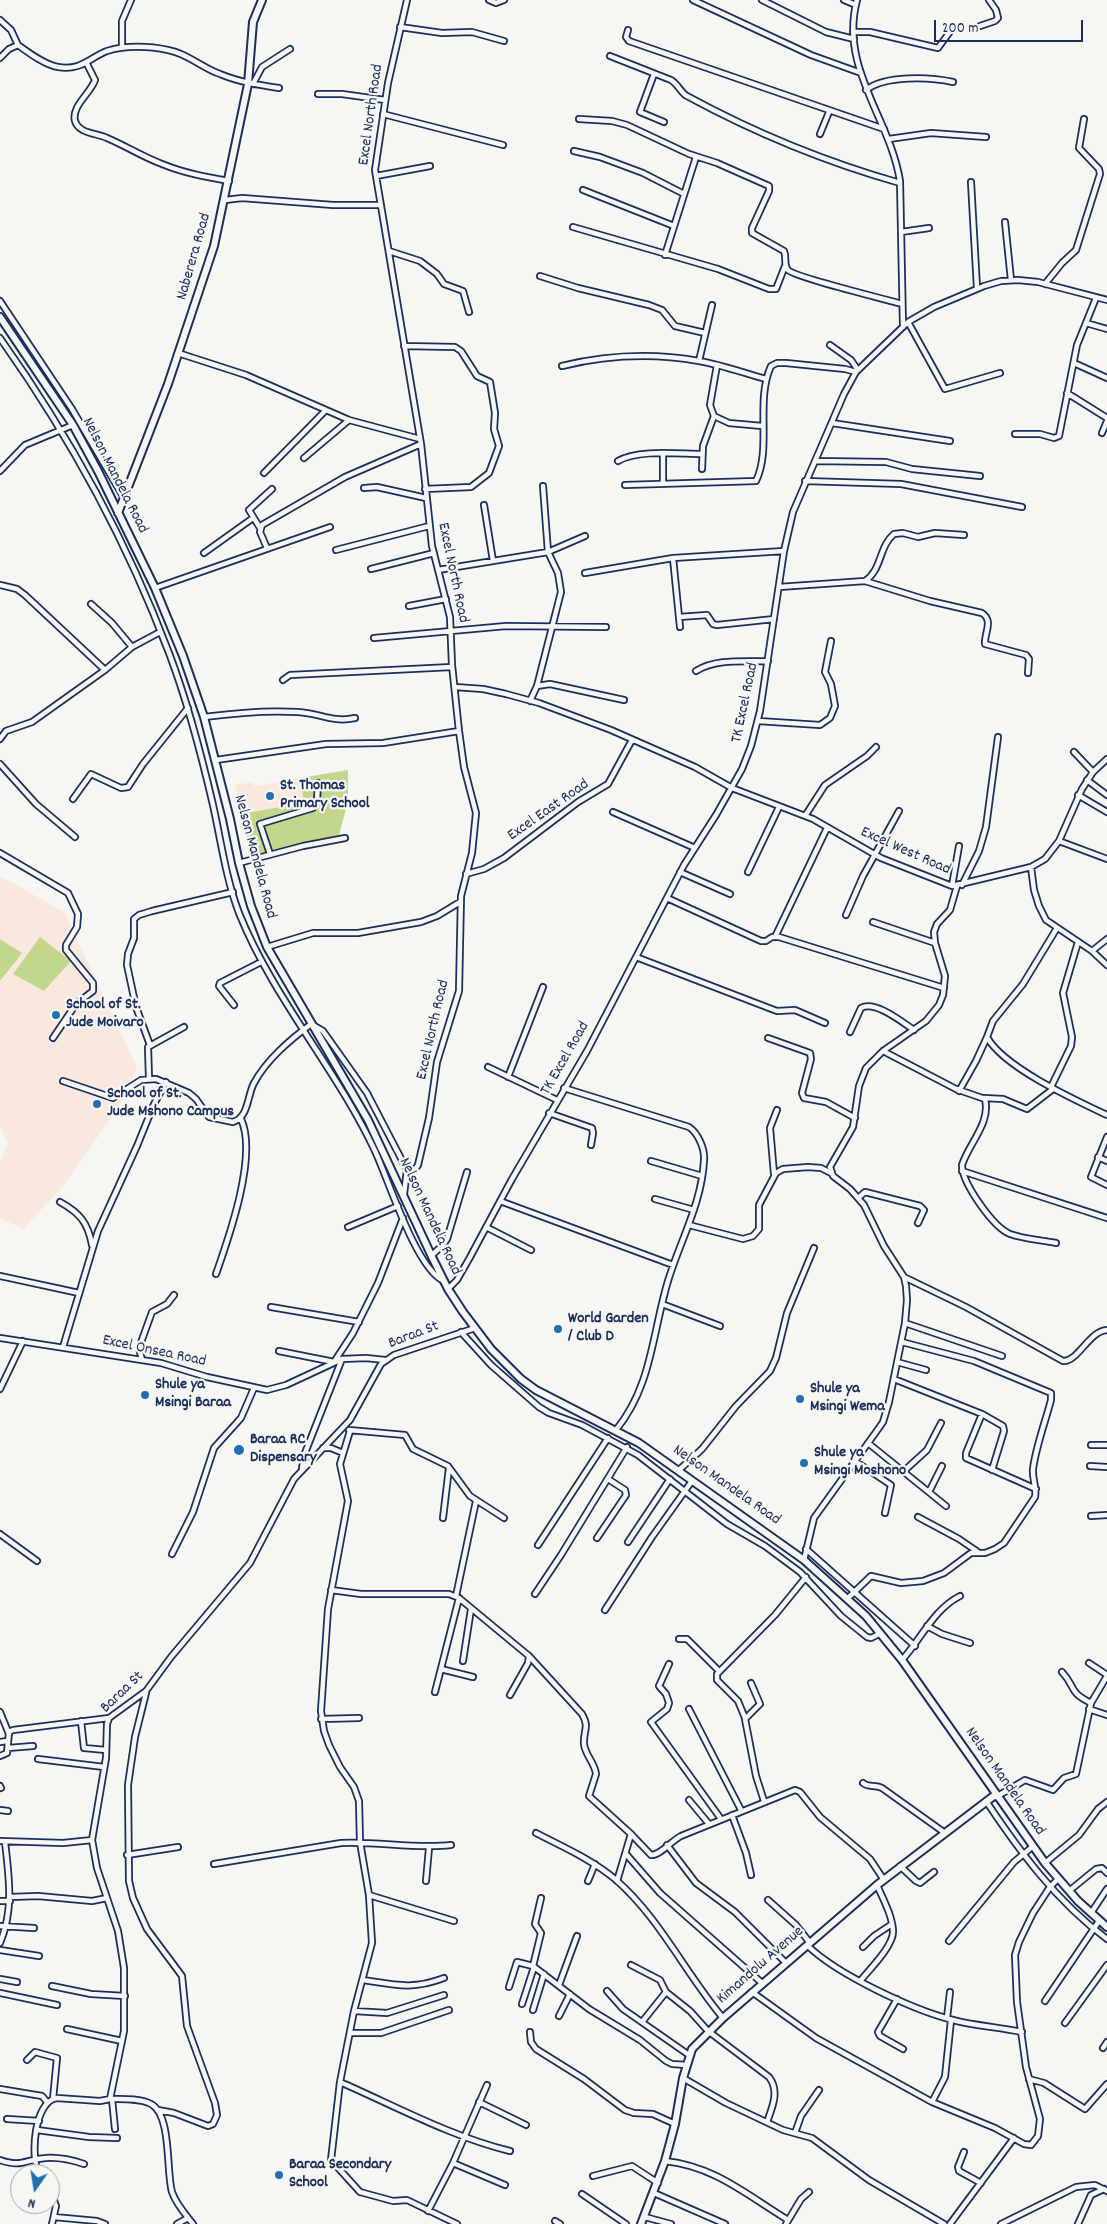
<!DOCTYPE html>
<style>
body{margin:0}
#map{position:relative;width:1107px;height:2224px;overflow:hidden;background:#f6f6f2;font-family:Dekko,sans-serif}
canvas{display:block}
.north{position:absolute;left:10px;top:2164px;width:50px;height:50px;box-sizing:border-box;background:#f6f6f2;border:1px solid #9ea6b7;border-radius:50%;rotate:193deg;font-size:14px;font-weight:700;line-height:20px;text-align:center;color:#1b2f5e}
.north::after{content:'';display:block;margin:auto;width:18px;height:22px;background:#1f6fb2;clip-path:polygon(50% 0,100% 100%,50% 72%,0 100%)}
.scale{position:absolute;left:934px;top:20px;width:149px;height:22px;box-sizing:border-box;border:2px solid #1b2f5e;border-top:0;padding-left:6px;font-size:15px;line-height:18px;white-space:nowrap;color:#1b2f5e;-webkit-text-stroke:4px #f6f6f2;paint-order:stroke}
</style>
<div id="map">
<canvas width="1107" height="2224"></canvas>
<div class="north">N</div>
<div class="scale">200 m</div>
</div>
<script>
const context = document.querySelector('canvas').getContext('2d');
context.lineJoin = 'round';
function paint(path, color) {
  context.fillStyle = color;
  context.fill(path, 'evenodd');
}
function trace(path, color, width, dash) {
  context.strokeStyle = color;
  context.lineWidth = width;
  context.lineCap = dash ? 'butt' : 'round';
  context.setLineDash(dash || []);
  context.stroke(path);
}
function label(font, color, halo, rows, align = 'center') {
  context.font = font + ' Dekko,sans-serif';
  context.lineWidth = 4.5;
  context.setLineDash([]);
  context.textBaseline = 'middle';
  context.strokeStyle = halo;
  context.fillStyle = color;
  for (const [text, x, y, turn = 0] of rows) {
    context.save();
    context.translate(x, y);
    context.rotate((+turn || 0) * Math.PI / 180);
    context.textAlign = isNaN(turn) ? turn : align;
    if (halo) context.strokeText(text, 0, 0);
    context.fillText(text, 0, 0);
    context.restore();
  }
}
const built = new Path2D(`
 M300 778 304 803 240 814 235 785 253 782 254 786Z
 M0 876 64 912 137 1068 120 1105 63 1186 23 1229 0 1218V1163L8 1143 0 1126Z`);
const green = new Path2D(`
 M348 770V801L339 835 253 856 240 814 304 803 300 778Z
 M40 937 71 961 44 991 13 974Z
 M0 939 22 953 0 981Z`);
const street = new Path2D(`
 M407 0 388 83 375 170 421 444 432 546 450 617 452 665 459 731 464 767 476 813 472 853 461 896 459 991 437 1062 429 1118 418 1165 414 1171 407 1173
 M489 0 496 3 504 0
 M693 0 811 55 861 73
 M762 0 826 32 854 39
 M844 0 856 5
 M857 0C839 68 890 118 900 181L903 327
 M0 20 11 30 18 45
 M980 26 995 21 998 18 996 10 989 0
 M400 27 442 33 472 32 504 41
 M628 30 626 37 629 41 884 129
 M853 32H870L938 48 952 29
 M122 47V21L131 0
 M610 56 671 80C678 84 681 93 687 96 755 133 826 162 900 183
 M0 58 9 49 18 45C29 53 45 65 58 67 81 71 89 58 107 51 125 45 150 46 168 50 187 53 202 68 220 74 239 82 259 85 279 88
 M87 64 95 80C91 93 71 106 75 121 79 134 97 133 107 138 126 146 143 157 162 164 184 173 206 177 229 181
 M654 74 640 112 664 122
 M253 84 262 67 290 49
 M866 90C885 75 930 77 953 82
 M318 94H342L385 100
 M383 114 503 145
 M579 119 612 121 627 125 689 154 717 163 769 186V191L752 228V233L784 251C787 258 783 264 788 270 794 277 885 299 902 304
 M820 134 829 112
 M889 139 931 133 986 137
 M574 151 600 157 643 173 684 194
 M376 176 430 166
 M971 182 977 288
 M583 190 674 226
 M225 200 242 198 333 205H381
 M1005 222 1011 280
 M573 227 718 269 769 289H776L785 266
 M901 232 929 228
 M389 251 420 261 437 274 444 284 463 291 469 312
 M665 255 696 157
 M540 276 578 288 649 305 662 310 675 326 705 333
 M1045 284 1062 263 1076 250 1100 174 1099 169 1079 148 1084 119
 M0 301 72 409 124 498
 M908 322 945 389 1000 373
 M1086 323 1107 329
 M0 338C69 435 127 541 169 653 188 703 201 753 213 805 221 841 226 879 239 913 273 998 336 1068 375 1151 389 1181 415 1265 442 1280
 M830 345 851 360 858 370
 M404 346 455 347 461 351 477 376 490 382 495 413 494 429 499 446 489 473 471 487 425 489
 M178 353 246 375 349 420 420 439
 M699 361 712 305
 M1074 363 1107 378
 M717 365 710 405 714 416 729 423 762 426
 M562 366C607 355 653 353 699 361 722 365 744 373 766 379
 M1067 393 1107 418
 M832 423 950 441
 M1102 433 1107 421
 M1015 434H1040L1054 438 1059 436 1077 345 1096 298
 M304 458 349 420
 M618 461C638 449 679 454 702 454
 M815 461 886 462 912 469 980 476
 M702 469 703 446 714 416
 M0 471 25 445 73 425
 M264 473 326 410
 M805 481 901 484 1022 507
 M663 484V454
 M625 485 756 481C772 448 755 401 771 366L777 363H786L845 369 856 372
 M364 488 377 487 426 498
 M484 505 493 561
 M260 528 249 510 272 489
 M267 548 260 532 262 525 345 477 421 444
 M336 550 429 526
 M204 553 253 518
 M673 558 680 627
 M371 569 434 553
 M438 570 548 552 585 536
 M585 573 673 558 784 551
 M865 581 930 601 982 613C994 621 984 633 985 644L1026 655 1029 659 1028 673
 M0 585 17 589 25 595 105 670
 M779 587 865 581C882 570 879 546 894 534L903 533 918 537 935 533 964 535
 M155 588 330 527
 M91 604 112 623 132 647
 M409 606 446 599
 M679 617 707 615 713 624 717 625 774 619
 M374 638 506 626 606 627
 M696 671C717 658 745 662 768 661
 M283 680 290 675 452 667
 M537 686 550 684 624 700
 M455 687 483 689 506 694 539 703 611 730 695 767 732 788 813 819 881 858 952 886 1031 867 1045 859 1059 841 1082 789 1093 772 1107 759
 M530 701 537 686 561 592 558 573 548 552 543 486
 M204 717C234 713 267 710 298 712 320 713 332 723 355 718
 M758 721 820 725 830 718 835 706 831 684 825 672 831 641
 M0 739 6 731 32 722 105 670 132 647 160 632
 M1074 752 1093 772
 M216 760 326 744 383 743 459 731
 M0 764 36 804 75 837
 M1087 780 1107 795
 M1078 795 1107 812
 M73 799 91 774 121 788 128 787 143 764 188 708
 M613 812 695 848
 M805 816 825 785 867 756 876 747
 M1059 841 1107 859
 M0 853 68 893 78 914 77 927 66 945V950L93 983V991L76 1004 53 1038
 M270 854 260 824 313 808 317 800 318 783
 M239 863 303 846 345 838
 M1031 867 1034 890 1039 906 1046 920 1092 951 1107 965
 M680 872 730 894
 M748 872 779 807
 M466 874 484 869 504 858 578 802 608 784 632 740
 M962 885 979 851 986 827 998 737
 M952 886 959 846
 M667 898 761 941H766L772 937H779L944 988
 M846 915 863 876 899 811
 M873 922 935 943
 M1057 928 1023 984 993 1021 987 1037C1003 1067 1075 1100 1107 1115
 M775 937 827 828
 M267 947 313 933H358L421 922 437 916 460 902
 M1092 951 1107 939
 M636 957 769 1008 777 1011 795 1010 825 1023
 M234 1005 219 986 220 983 261 962
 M850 1032 861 1008C875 1000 902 1022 914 1030
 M768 1038 810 1053 811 1059 802 1093 804 1098 826 1102 855 1118
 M150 1045 136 1007 127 965 128 954 134 938V919L139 915 152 911 233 892
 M883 1051 956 1089 985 1099C991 1123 969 1143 962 1165 962 1183 993 1227 1010 1234 1024 1239 1041 1240 1056 1243
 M488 1067 557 1100
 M508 1077 543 987
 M149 1078 148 1047 184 1027
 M63 1081 113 1098 141 1080 156 1079 189 1093 196 1099 209 1117 233 1122C249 1117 247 1096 254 1083 267 1059 290 1040 311 1024L323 1031 367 1093 407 1170 404 1194
 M1051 1087 1071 1046 1072 1037 1063 993 1078 942
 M564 1088 689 1127C698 1133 705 1149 704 1160 702 1203 680 1241 668 1281 652 1334 652 1386 616 1430
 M959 1091 976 1061 987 1037
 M984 1098 1003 1099 1027 1109 1053 1089
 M549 1113 592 1128 593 1133 591 1145
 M1107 1137 1091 1177 1107 1185
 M1098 1157 1107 1161
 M651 1161 702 1176
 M962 1171 1107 1218
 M774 1174 770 1128 777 1110
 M858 1198 865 1192 869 1193 920 1206 924 1210 918 1223
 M655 1199 694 1210
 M500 1201 673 1265
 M60 1202C80 1213 88 1223 92 1245
 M689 1225 743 1239 753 1236 759 1229V1205L776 1173 783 1169 808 1167 821 1168 831 1173
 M348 1227 398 1206
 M486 1227 531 1250
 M432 1255 443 1245 447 1239 467 1172
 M216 1274C229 1237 258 1155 241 1119
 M0 1276 79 1293
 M904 1277 966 1307 1063 1361C1078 1362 1089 1331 1107 1330
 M448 1289 457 1280 469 1259 512 1179 587 1051 684 865 716 815 742 769 751 746 760 711 784 551 793 512 844 394 856 372 908 322 934 307 984 286 1001 281 1018 280 1038 282 1107 300
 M662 1304 720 1326
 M271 1307 359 1322
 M905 1323 1002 1356
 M461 1332 491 1365 539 1407 549 1413 582 1425 638 1455 727 1524 765 1546 800 1572 841 1616 867 1637 871 1638 881 1633
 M0 1338 161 1363 207 1377 267 1390 286 1385 342 1359 366 1358 385 1360
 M63 1347 98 1231 137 1146 154 1104 166 1082
 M279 1351 334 1362 353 1333 378 1283 403 1218
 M142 1360 139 1348 152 1312 167 1304 174 1295
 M897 1362 926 1370
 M894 1379 982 1414 1003 1426 1004 1431 992 1470
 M0 1389 23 1341
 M982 1414 966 1453V1458L1036 1489
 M349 1430 405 1435 413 1449 448 1466 470 1496 504 1518
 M350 1431 340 1464 348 1501 328 1609 321 1711 324 1731 329 1745 340 1767 354 1787 359 1801 360 1842 369 1895 372 1943 354 2011 340 2082 331 2160 360 2192 393 2201 407 2200 457 2224
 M868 1443 946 1506
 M1091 1445H1107
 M323 1448H331L343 1453
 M855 1461 891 1485 885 1513
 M1090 1466 1107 1467
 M302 1468 305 1453 342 1359
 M679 1470 702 1449 736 1406 770 1371 776 1358 787 1313 814 1248
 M904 1471 927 1450 941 1423
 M929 1492 942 1466
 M1091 1516 1107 1515
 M918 1517 959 1539 978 1552
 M443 1518 449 1468
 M0 1534 37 1561
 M597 1538 626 1495 625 1490 608 1479
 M628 1542 670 1479
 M538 1545 608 1438
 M806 1549 915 1646
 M172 1554 193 1512 214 1448 241 1418 254 1388
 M804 1560 814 1518 876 1432 883 1422 889 1402 905 1323 907 1300 906 1286 904 1277 884 1246 864 1205 850 1189 833 1176 830 1167 853 1127 859 1086 866 1068 883 1051 926 1021 939 1005 943 995 945 976 935 943 934 932 937 924 950 910 957 886
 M331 1590 361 1594H449L459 1598 529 1656 582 1714C590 1728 583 1730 584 1744 585 1755 595 1763 596 1774L589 1796 631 1834 651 1855C661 1855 671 1841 681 1836L795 1790 800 1792 820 1817 870 1859 884 1880
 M535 1594 561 1555 627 1447
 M456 1596 476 1501
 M848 1598 871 1576 901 1583 923 1581 944 1573 971 1553H985L995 1549 1004 1543 1035 1497C1037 1487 1032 1479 1033 1469 1036 1446 1045 1423 1051 1400V1393L974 1361 902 1342
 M605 1610 652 1537 692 1481
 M927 1626 942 1634 970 1643
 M679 1639H687L718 1670
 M902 1660C921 1639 934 1609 960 1596
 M463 1661 471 1609
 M1089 1663 1107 1675
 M669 1664 659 1686 666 1694 669 1703 667 1709 651 1722 721 1819
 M441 1669 473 1677
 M1062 1672C1077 1688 1067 1691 1091 1703
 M751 1683 760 1704 745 1719 756 1776 764 1801
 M435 1692 459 1598
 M146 1693 135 1737 128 1785 129 1881 133 1898 147 1929 182 1976 187 2026 215 2103 217 2115 213 2124 208 2126 174 2113 158 2110
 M510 1695 528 1663 529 1656
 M689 1709 741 1810
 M1089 1709 1107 1715
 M0 1712 9 1734
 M745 1718 738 1701 717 1680V1674L775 1615 806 1577
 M321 1719 359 1718
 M81 1721 84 1748 106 1750
 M0 1742 7 1741
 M8 1748 33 1746
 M0 1756 7 1753 9 1732 13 1730 109 1718
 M38 1759 104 1767
 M863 1783C869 1788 875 1784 882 1788L945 1833
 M0 1786 1 1788
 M996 1797 1025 1780 1053 1790 1064 1778 1076 1774 1091 1703 1107 1676
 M689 1800 709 1824
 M986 1801C1020 1852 1057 1902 1107 1939
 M0 1810 8 1811
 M732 1815 746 1853 751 1875
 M536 1833C563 1847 591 1859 615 1879 660 1918 685 1973 723 2018
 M0 1841 63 1843 92 1840
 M667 1845 696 1883 735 1912 786 1963
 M626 1854 660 1893 762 1983
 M127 1855 178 1847
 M1045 1863 1079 1835 1098 1809 1107 1802
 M214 1864 341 1843C378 1841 414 1849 451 1845
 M900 1866 916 1881 920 1883 934 1872
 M426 1881 429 1848
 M588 1881 595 1864
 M617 1881 631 1834
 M1069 1891 1096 1869 1102 1868 1107 1873
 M369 1895 454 1921
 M10 1897 38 1896 92 1901 107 1898
 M541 1898 535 1924 541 1933 533 1966 589 2009 640 2040 666 2061 672 2064 687 2065
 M768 1900 796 1925 810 1943
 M0 1901H10
 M1091 1913 1107 1889
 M0 1926 34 1928
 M949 1941 1014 1862 1032 1847
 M0 1943C14 1910 9 1877 5 1842
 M807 1945C836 1974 913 2010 953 2020 975 2026 999 2027 1022 2032
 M863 1947 874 1936 892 1924
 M0 1950 39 1956
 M631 1965 660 1980 666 1992 690 2011 708 2031 769 2077C780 2091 772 2108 767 2122
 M0 1979 17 1982
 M363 1980C396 1985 412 1990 444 1978
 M861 1980C870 1969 893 1946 893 1932 893 1917 883 1899 877 1885
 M559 1985 577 1936
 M52 1986 91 1994 125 1996
 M509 1987 517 1962 533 1966
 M607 1991 623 2009 689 2055
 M752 1992 816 2038 932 2102 995 2128 1024 2144 1031 2145 1038 2136 1040 2119 1026 2067 1017 2002 1015 1955 1019 1942 1033 1913 1050 1887 1058 1879
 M0 1993 57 2005
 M897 1999 878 2032 880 2036 903 2049
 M1045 2001 1099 1921
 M522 2004 534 1967
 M533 2010 544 1974
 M354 2011 387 2013 444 1995
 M559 2016 570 1994
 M947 2018 950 1992
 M642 2022 666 1992
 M1065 2023 1107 1965
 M67 2029 122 2041
 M530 2032 531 2042 536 2049 584 2079 625 2110 634 2113 653 2114 675 2124
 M351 2033H381L449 2010
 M1103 2048 1107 2042
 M27 2060 35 2052 57 2058 53 2099
 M683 2078 726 2103 783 2130 812 2138 869 2180 944 2224
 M1029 2079 1044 2083 1085 2109 1107 2084
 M340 2082C395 2106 452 2137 510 2151
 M0 2089 42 2096 47 2102
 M110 2099C122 2099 140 2098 151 2104 172 2115 166 2172 172 2192 176 2204 185 2214 193 2224
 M112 2099 115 2129
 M479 2102 526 2125
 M932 2102 945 2077 951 2020
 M7 2119 39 2121
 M37 2130 89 2137 117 2138
 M795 2133 801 2116 819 2090
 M964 2152 958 2167 959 2171 981 2183
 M0 2160C23 2168 25 2159 46 2158 59 2157 72 2160 84 2164
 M665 2161C714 2166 747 2195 788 2220
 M453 2163 505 2185
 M39 2174C30 2157 34 2101 57 2098L100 2101 110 2099 124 2031V1968L118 1931 97 1868 92 1840 106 1758 107 1724 109 1718 146 1691 171 1657 250 1563 294 1479 350 1420 381 1364 394 1355 475 1328
 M593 2176 632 2166 658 2183
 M50 2190 56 2206 52 2224
 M654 2193 725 2224
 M582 2194 626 2224
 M428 2211 453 2163 487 2085
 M54 2217 97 2221 105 2224
 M645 2217 671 2224
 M555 2221 560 2224
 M177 2224 188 2218
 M786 2224 801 2199 809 2192
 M950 2224 1014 2138
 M1001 2224 1076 2187 1095 2185 1107 2191
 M1078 2224 1091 2195 1104 2189`);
const secondary = new Path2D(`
 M0 317 73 425 98 471 155 588 183 656 204 717 230 819 239 863 251 906 267 947 368 1120 433 1259 448 1289 463 1312 491 1349 521 1379 536 1390 639 1443 804 1560 866 1616 902 1660 1045 1863 1078 1901 1107 1927
 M118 513 168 384 214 246 248 84 253 22 262 0
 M641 2224 665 2161 675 2124 683 2078 692 2049 723 2018 877 1885 995 1795`);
const markers = [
 [270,796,5,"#1f6fb2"],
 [56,1015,5,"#1f6fb2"],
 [97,1104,5,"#1f6fb2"],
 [558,1329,5,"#1f6fb2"],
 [145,1395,5,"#1f6fb2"],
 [800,1399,5,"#1f6fb2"],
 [239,1450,6,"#1f6fb2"],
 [804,1463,5,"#1f6fb2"],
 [279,2175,5,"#1f6fb2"]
];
const streetNames = [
 ["Excel North Road",372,115,-82],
 ["Naberera Road",195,257,-74],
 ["Nelson Mandela Road",114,476,63],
 ["Excel North Road",452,573,78],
 ["TK Excel Road",746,703,-78],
 ["Excel East Road",549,811,-35],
 ["Excel West Road",905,852,24],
 ["Nelson Mandela Road",254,857,75],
 ["Excel North Road",434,1030,-77],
 ["TK Excel Road",566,1059,-60],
 ["Nelson Mandela Road",429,1217,65],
 ["Baraa St",414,1336,-21],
 ["Excel Onsea Road",154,1352,12],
 ["Nelson Mandela Road",726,1486,35],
 ["Baraa St",123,1693,-44],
 ["Nelson Mandela Road",1004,1782,55],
 ["Kimandolu Avenue",761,1966,-41]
];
const poiNames = [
 ["St. Thomas",280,787],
 ["Primary School",280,805],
 ["School of St.",66,1006],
 ["Jude Moivaro",66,1024],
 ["School of St.",107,1095],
 ["Jude Mshono Campus",107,1113],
 ["World Garden",568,1320],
 ["/ Club D",568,1338],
 ["Shule ya",155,1386],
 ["Msingi Baraa",155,1404],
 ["Shule ya",810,1390],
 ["Msingi Wema",810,1408],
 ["Baraa RC",250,1441],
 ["Dispensary",250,1459],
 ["Shule ya",814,1454],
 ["Msingi Moshono",814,1472],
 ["Baraa Secondary",289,2166],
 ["School",289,2184]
];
paint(built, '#f8e8de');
paint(green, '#c2d78c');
trace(street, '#1b2f5e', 8);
trace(secondary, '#1b2f5e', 10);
trace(street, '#f6f6f2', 4.5);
trace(secondary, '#f6f6f2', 6);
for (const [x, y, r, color] of markers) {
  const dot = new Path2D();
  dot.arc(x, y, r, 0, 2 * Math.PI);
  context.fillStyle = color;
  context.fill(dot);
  trace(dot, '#f6f6f2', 2);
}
label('16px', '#1b2f5e', '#f6f6f2', streetNames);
label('bold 16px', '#1b2f5e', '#f6f6f2', poiNames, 'left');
</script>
